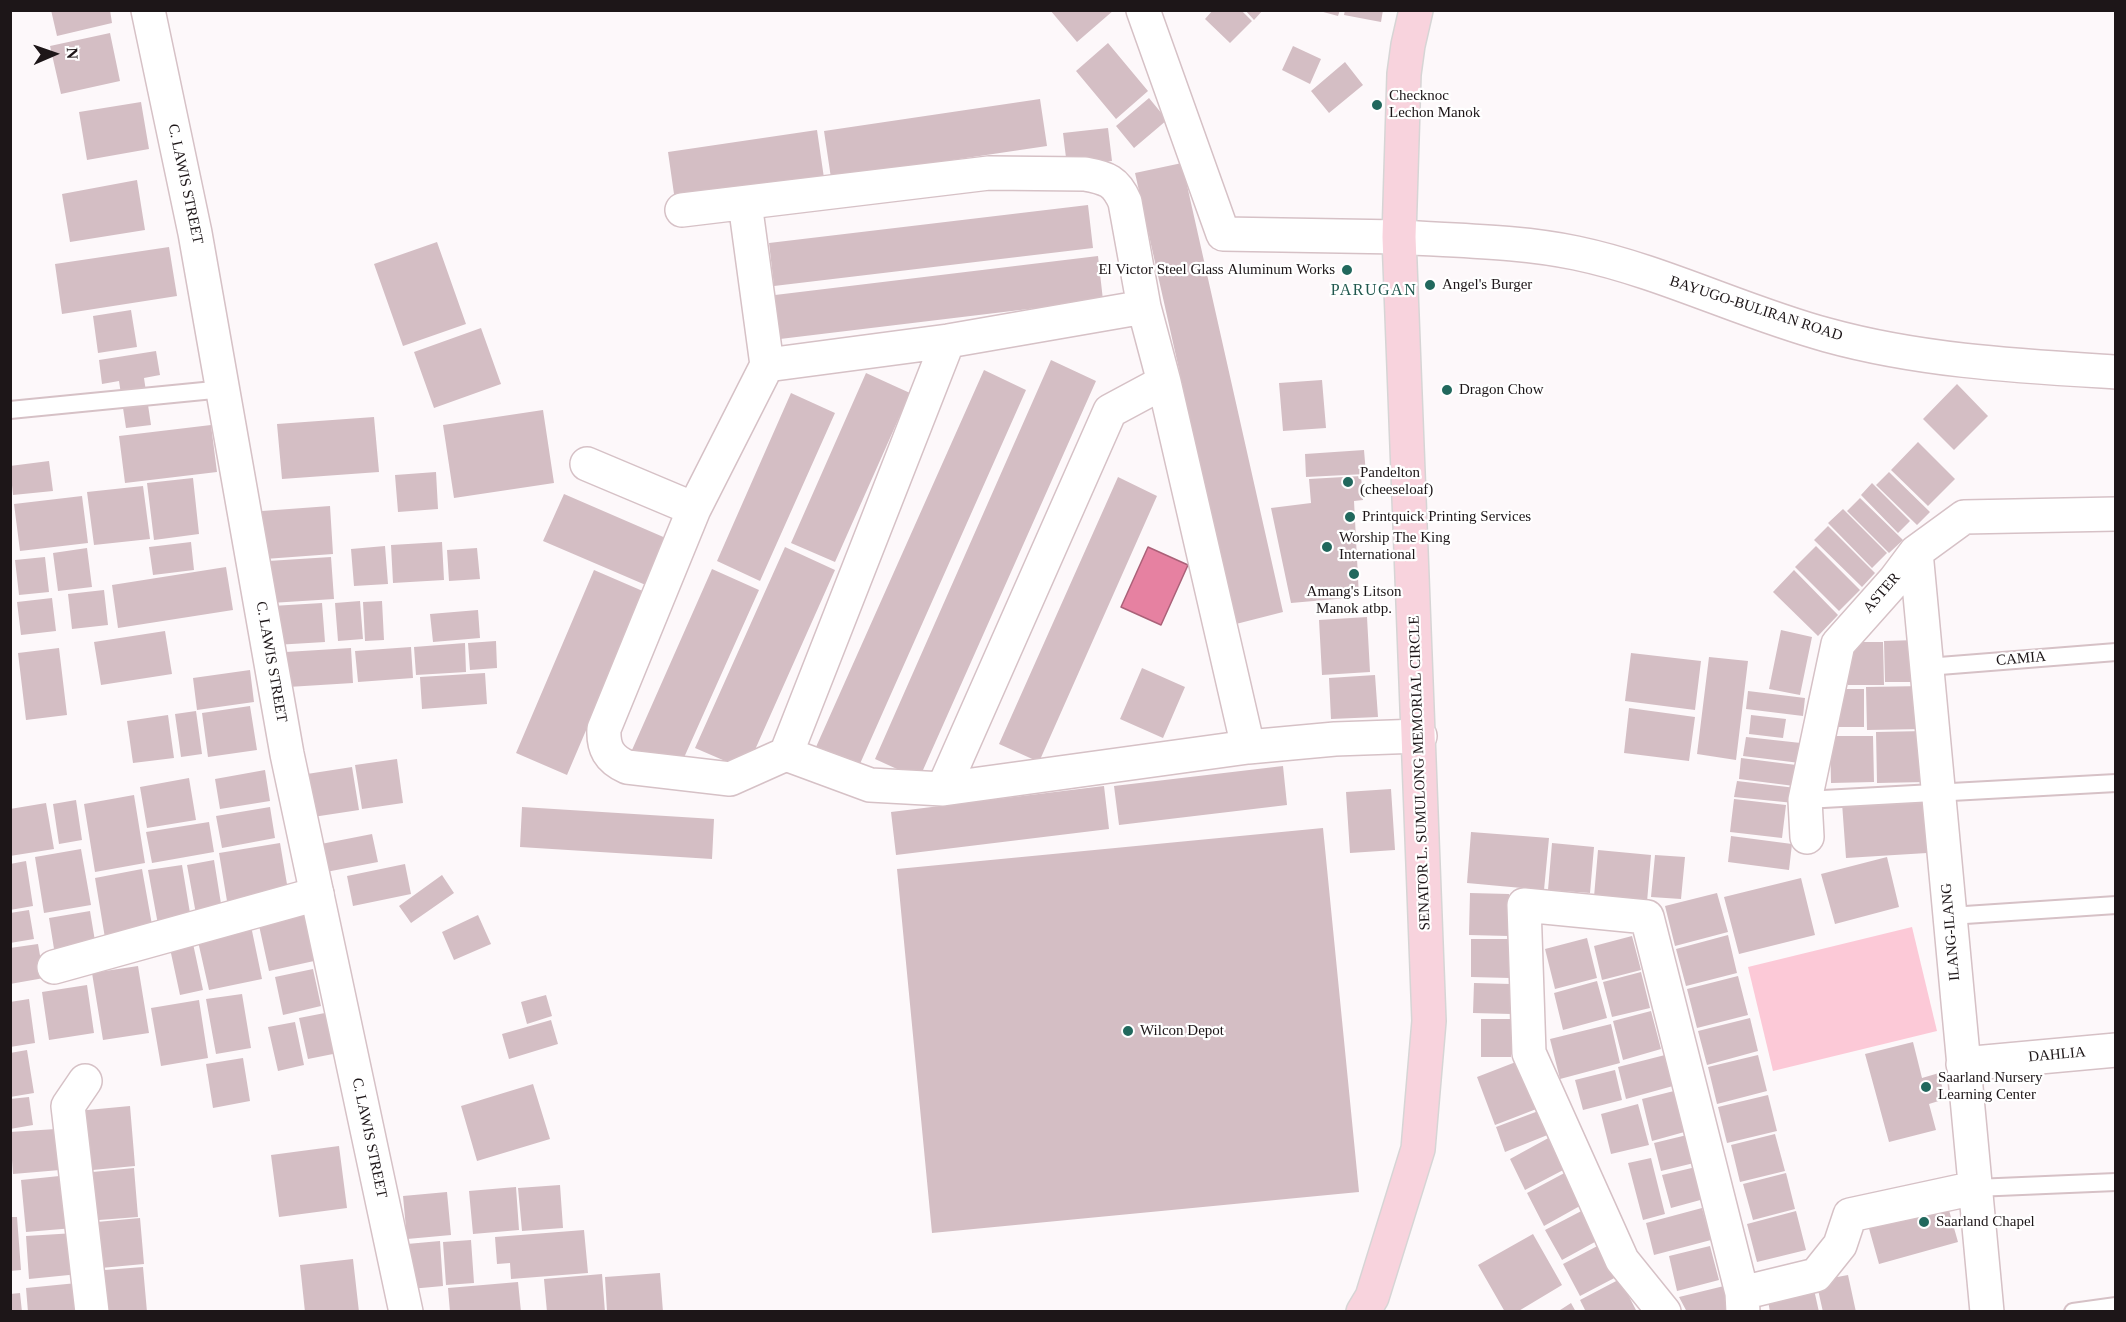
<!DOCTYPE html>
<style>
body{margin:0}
#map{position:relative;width:2126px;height:1322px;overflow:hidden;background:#fdf8fa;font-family:"Times New Roman",serif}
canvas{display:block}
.frame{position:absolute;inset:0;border:12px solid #1d1618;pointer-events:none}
.north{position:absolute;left:24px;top:24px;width:60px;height:60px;-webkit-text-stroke:4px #fff;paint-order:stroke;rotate:88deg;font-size:16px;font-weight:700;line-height:24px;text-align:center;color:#1d1618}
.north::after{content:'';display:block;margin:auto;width:21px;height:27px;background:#1d1618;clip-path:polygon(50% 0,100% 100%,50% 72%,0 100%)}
</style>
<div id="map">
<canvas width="2126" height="1322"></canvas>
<div class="frame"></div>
<div class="north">N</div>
</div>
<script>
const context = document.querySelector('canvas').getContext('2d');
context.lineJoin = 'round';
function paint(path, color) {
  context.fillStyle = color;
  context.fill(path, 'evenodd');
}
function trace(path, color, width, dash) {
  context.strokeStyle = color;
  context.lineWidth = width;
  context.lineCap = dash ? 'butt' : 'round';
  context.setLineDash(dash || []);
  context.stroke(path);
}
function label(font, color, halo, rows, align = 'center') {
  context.font = font + ' "Times New Roman",serif';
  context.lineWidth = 4.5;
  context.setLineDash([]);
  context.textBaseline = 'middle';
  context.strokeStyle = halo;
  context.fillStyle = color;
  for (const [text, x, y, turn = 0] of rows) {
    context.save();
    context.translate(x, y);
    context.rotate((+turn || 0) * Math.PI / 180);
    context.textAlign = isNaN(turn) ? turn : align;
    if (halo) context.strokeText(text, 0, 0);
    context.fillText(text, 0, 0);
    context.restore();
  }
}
const green = new Path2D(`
 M1912 927 1937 1031 1773 1071 1748 967Z`);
const water = new Path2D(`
 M1148 547 1188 565 1161 625 1121 607Z`);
const building = new Path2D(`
 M51 10H110L112 23 57 36Z
 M1050 10H1114L1077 42Z
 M1213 10H1241L1252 21 1230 43 1205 19Z
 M1245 10H1263L1254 20Z
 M1316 10H1340L1338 16Z
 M1345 10H1383L1381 22 1344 15Z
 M110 33 120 81 61 94 50 46Z
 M1108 43 1148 91 1116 119 1076 71Z
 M1293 46 1321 59 1310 84 1282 70Z
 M1345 62 1363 85 1329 113 1311 91Z
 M1149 98 1167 120 1134 148 1116 126Z
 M1040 99 1047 146 831 178 824 131Z
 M141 102 149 149 87 160 79 112Z
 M1108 128 1112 161 1067 166 1063 133Z
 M817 130 824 178 675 201 668 152Z
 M1182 163 1283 612 1236 624 1135 173Z
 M137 180 145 230 70 242 62 194Z
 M1088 205 1093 248 774 286 769 243Z
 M437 242 466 324 403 346 374 264Z
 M169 247 177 296 62 314 55 264Z
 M1098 256 1103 300 780 339 775 295Z
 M131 310 137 347 98 353 93 316Z
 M481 328 501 384 434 408 414 352Z
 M156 351 160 375 144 378 151 425 126 428 119 381 102 384 99 360Z
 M1051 360 1096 381 919 779 875 759Z
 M984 370 1026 390 859 766 816 747Z
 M866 373 910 393 835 562 791 543Z
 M1322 380 1326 428 1283 431 1279 383Z
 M1957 384 1988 416 1954 450 1923 419Z
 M791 393 835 413 760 581 717 561Z
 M543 410 554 483 454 498 443 425Z
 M374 417 379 472 282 479 277 424Z
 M211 425 217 472 125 483 119 436Z
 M1918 442 1955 479 1928 506 1891 470Z
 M1364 450 1366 474 1306 477 1305 454Z
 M49 461 53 491 13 495 10 466Z
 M436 472 438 509 398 512 395 475Z
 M1889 472 1930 512 1917 525 1876 485Z
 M1361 476 1363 500 1354 501 1359 597 1291 603 1271 508 1311 503 1309 479Z
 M1118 477 1157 496 1039 762 999 744Z
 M193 478 199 534 154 540 147 483Z
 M1872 483 1910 521 1898 533 1861 495Z
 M143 486 150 539 94 545 87 492Z
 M564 494 668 539 648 586 543 541Z
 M82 496 88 543 20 551 14 504Z
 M1860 498 1903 540 1889 553 1847 511Z
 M330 506 333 554 265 559 262 511Z
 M1843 509 1887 553 1872 568 1828 523Z
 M1828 526 1875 573 1862 587 1814 540Z
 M191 542 194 570 153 575 149 547Z
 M442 542 444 580 393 583 391 545Z
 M385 546 388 584 354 586 351 549Z
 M1816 546 1860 590 1839 611 1795 567Z
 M785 547 835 570 746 770 695 748Z
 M87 548 92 587 58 591 53 553Z
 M477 548 480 579 449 581 447 550Z
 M45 557 49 592 19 595 15 560Z
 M331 557 334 599 271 603 268 561Z
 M226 567 233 610 118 628 112 585Z
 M712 569 759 590 678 771 632 750Z
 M594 570 645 592 567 775 516 753Z
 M1794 570 1838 615 1818 636 1773 592Z
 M104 590 108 625 72 629 68 594Z
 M52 598 56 631 21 635 17 602Z
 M360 601 363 639 338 641 335 603Z
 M382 601 384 640 365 641 363 602Z
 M322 603 325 642 275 645 272 606Z
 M478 610 480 638 433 642 430 614Z
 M1367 617 1370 672 1322 675 1319 620Z
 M1781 630 1812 637 1800 695 1769 689Z
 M165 631 172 674 101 685 94 642Z
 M1917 640 1918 682H1885L1884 641Z
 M496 641 497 668 470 670 468 643Z
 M1848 642H1883L1884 685H1848Z
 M465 643 466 672 416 675 414 647Z
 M411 647 413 678 358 682 355 651Z
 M59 648 67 715 26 720 18 653Z
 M351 648 353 683 288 687 286 652Z
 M1631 653 1701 661 1695 710 1625 701Z
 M1709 657 1748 661 1736 760 1697 754Z
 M1142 668 1185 687 1163 738 1120 719Z
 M250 670 254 702 197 710 193 678Z
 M485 673 487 704 422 709 420 677Z
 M1375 675 1378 717 1331 719 1329 678Z
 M1924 686V729L1867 730 1866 687Z
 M1831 689H1864V727H1832Z
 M1748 691 1805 698 1803 716 1746 709Z
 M250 706 257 750 208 757 202 713Z
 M1629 708 1695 717 1689 761 1624 753Z
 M196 711 202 754 181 757 175 714Z
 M168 715 174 758 133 763 127 721Z
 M1751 715 1786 719 1783 738 1749 734Z
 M1925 731V782L1877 783 1876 732Z
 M1830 736H1873L1874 782 1831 783Z
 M1746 737 1810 744 1808 764 1743 756Z
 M1741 758 1804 766 1802 787 1739 779Z
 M397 759 403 803 362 809 355 765Z
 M1283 766 1287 805 1119 825 1114 786Z
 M352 767 359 810 313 817 307 774Z
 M265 770 270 801 220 809 215 779Z
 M189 778 196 820 147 828 140 787Z
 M1737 781 1796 788 1794 803 1734 797Z
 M1104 786 1109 829 896 855 891 812Z
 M1391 789 1395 850 1350 853 1346 792Z
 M134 795 145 863 95 872 84 804Z
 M1923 797 1927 853 1846 858 1842 803Z
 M1734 799 1786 805 1782 838 1730 832Z
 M76 800 82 840 59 844 53 804Z
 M46 803 54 849 10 856V809Z
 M270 807 275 838 222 848 216 816Z
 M522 807 714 819 712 859 520 847Z
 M209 822 214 852 152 863 146 832Z
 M1323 828 1359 1192 932 1233 897 869Z
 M1471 832 1549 838 1544 890 1467 883Z
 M372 834 378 862 326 872 321 844Z
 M1731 836 1792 844 1789 870 1728 862Z
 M280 843 289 896 228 907 219 853Z
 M1552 843 1594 847 1590 893 1548 890Z
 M81 849 91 905 44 913 35 857Z
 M1598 850 1651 855 1647 902 1594 897Z
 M1655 855 1685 857 1681 899 1651 897Z
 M1887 857 1899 907 1835 924 1821 874Z
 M214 860 222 910 196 914 187 865Z
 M26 861 33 906 10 910V864Z
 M405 864 411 894 353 906 347 876Z
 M182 865 192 925 159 930 148 870Z
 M142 869 154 936 106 944 95 878Z
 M442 875 454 893 411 923 399 906Z
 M1801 878 1815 935 1739 954 1724 897Z
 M1470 893 1509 894V936L1469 935Z
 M1717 893 1728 932 1675 946 1665 906Z
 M29 910 34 939 10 943V913Z
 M90 911 97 953 56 961 49 918Z
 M303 911 314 961 269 971 258 921Z
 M478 915 491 944 454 960 442 932Z
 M251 926 262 979 209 990 197 937Z
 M1728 935 1737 973 1686 986 1676 949Z
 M1632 936 1641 970 1602 980 1594 946Z
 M1587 938 1597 978 1555 989 1545 949Z
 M192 939 203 990 180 995 169 944Z
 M1471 939H1511L1510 978 1471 977Z
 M38 944 44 978 10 984V948Z
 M138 966 149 1033 103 1040 92 973Z
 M313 969 321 1006 283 1015 275 977Z
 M1641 972 1650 1008 1612 1017 1603 982Z
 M1738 976 1748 1015 1697 1028 1687 989Z
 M1597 981 1607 1018 1563 1030 1554 993Z
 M1474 983 1511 984V1014L1473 1013Z
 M87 985 94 1033 49 1040 42 992Z
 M242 994 251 1048 216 1054 206 999Z
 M546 995 552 1016 527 1024 521 1002Z
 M29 999 35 1043 10 1047V1002Z
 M199 1000 208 1058 161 1066 151 1008Z
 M1651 1011 1661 1049 1623 1060 1613 1021Z
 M330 1012 338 1053 308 1059 299 1018Z
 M1750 1018 1758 1051 1707 1065 1698 1031Z
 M1481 1019H1512L1511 1057H1481Z
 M551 1020 558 1044 509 1059 502 1034Z
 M295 1022 304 1065 278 1071 268 1027Z
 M1611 1024 1620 1063 1560 1079 1550 1039Z
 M1913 1042 1922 1078 1939 1073 1945 1099 1929 1104 1936 1130 1889 1142 1865 1054Z
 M27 1050 34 1093 10 1097V1053Z
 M1665 1055 1673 1086 1626 1099 1618 1067Z
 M1758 1055 1767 1091 1717 1104 1708 1067Z
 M243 1058 250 1101 213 1108 206 1064Z
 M1521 1060 1539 1108 1495 1125 1477 1077Z
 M1615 1070 1622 1100 1583 1110 1575 1080Z
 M533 1084 550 1139 477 1161 461 1106Z
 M1678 1090 1688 1131 1652 1141 1642 1099Z
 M1768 1095 1777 1131 1727 1143 1718 1107Z
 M29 1097 33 1125 10 1129V1099Z
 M1638 1104 1649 1145 1611 1154 1601 1114Z
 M130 1106 135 1166 82 1171 77 1111Z
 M1541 1110 1550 1134 1505 1152 1496 1127Z
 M56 1129 60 1170 13 1174 10 1132Z
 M1775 1134 1785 1171 1740 1182 1731 1145Z
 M1687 1135 1694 1163 1661 1171 1654 1143Z
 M1552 1136 1569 1167 1525 1190 1510 1159Z
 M339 1146 347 1208 279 1217 271 1155Z
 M1651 1158 1665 1214 1643 1220 1628 1163Z
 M1696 1167 1704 1199 1671 1208 1662 1175Z
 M134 1168 138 1217 86 1221 82 1173Z
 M1570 1170 1587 1202 1544 1226 1527 1193Z
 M1786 1173 1795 1209 1753 1220 1743 1184Z
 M69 1175 74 1228 26 1232 21 1180Z
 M560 1185 563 1228 522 1231 518 1188Z
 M516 1187 519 1230 473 1234 469 1191Z
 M447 1192 451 1235 407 1239 403 1196Z
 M1945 1196 1958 1242 1879 1264 1866 1218Z
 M1589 1207 1604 1237 1562 1260 1545 1230Z
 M1702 1208 1711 1240 1654 1255 1646 1223Z
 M1796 1211 1806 1250 1757 1262 1747 1224Z
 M10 1217H17L21 1270 10 1271Z
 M140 1218 144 1264 90 1269 86 1223Z
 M584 1230 588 1273 511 1279 510 1263 497 1264 495 1237Z
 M75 1233 79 1274 29 1279 26 1236Z
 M1533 1234 1562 1285 1517 1312H1505L1478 1265Z
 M471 1240 474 1283 446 1285 443 1242Z
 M440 1241 443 1286 410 1289 407 1244Z
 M1605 1242 1622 1274 1580 1296 1563 1264Z
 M1710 1246 1719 1280 1677 1291 1669 1256Z
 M353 1259 359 1312H305L300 1265Z
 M143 1267 147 1312H95L92 1271Z
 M660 1273 663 1312H607L605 1277Z
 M602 1274 605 1312H547L544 1279Z
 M1848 1275 1856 1312H1823L1816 1281Z
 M1620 1279 1637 1312H1586L1580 1300Z
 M518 1282 521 1312H450L448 1288Z
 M77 1283 80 1312H28L26 1288Z
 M1813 1285 1819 1312H1770L1767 1295Z
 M1724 1286 1731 1312H1687L1679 1297Z
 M20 1293 22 1312H10V1294Z
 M1571 1303 1576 1312H1557Z`);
const lane = new Path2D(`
 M10 410 224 389
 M1927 667 2116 652
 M1805 800 2116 783
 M1950 916 2116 905
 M1975 1188 2116 1182
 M2073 1312 2116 1306`);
const street = new Path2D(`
 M1143 10 1223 234 1399 237
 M745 203 767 365 694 509 604 729C603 748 609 759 627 767L730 779 786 754 870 785 943 789 1248 747 1335 739 1420 736
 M682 210 989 173 1085 174C1107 178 1116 181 1125 202L1144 307 1164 382 1248 747
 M767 365 948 341 1144 307
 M587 464 694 509
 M1916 552 1987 1312
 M786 754 948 341
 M943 789 1110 411 1164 382
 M1807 837 1805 800 1838 644 1895 580 1916 552 1964 517 2116 514
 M54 967 317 894
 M1963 1064 2116 1050
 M85 1081 68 1106 92 1312
 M1742 1293 1816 1275 1840 1245 1850 1215 1975 1188
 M1664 1312 1622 1260 1529 1053 1524 905 1647 917 1742 1293 1743 1312`);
const secondary = new Path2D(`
 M148 10 195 233 287 754 406 1312
 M1399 237C1458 241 1519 241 1576 253 1662 271 1742 312 1827 335 1921 361 2019 366 2116 372`);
const primary = new Path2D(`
 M1363 1312 1372 1297 1418 1149 1429 1021 1399 237 1404 74 1408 45 1416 10`);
const markers = [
 [1377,105,6,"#21685d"],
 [1347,270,6,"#21685d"],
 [1430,285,6,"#21685d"],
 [1447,390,6,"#21685d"],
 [1348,482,6,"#21685d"],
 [1350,517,6,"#21685d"],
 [1327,547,6,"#21685d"],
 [1354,574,6,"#21685d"],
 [1128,1031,6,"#21685d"],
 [1926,1087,6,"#21685d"],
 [1924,1222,6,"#21685d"]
];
const poiNames = [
 ["Checknoc",1389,96],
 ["Lechon Manok",1389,113],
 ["El Victor Steel Glass Aluminum Works",1335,270,"right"],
 ["Angel's Burger",1442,285],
 ["Dragon Chow",1459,390],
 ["Pandelton",1360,473],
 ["(cheeseloaf)",1360,490],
 ["Printquick Printing Services",1362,517],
 ["Worship The King",1339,538],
 ["International",1339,555],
 ["Amang's Litson",1354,592,"center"],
 ["Manok atbp.",1354,609,"center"],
 ["Wilcon Depot",1140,1031],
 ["Saarland Nursery",1938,1078],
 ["Learning Center",1938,1095],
 ["Saarland Chapel",1936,1222]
];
const streetNames = [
 ["C. LAWIS STREET",185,184,78],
 ["BAYUGO-BULIRAN ROAD",1756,309,18],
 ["ASTER",1882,593,-49],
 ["CAMIA",2021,659,-5],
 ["C. LAWIS STREET",271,662,80],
 ["SENATOR L. SUMULONG MEMORIAL CIRCLE",1420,773,-92],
 ["ILANG-ILANG",1951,932,-95],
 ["DAHLIA",2057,1055,-5],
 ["C. LAWIS STREET",369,1138,78]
];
const neighbourhoodNames = [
 ["PARUGAN",1374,291]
];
paint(green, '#fcc9d7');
paint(water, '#e681a1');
trace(water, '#aa6178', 1.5);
paint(building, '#d4bec4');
trace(lane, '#d6c1c6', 20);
trace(street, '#d6c1c6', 36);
trace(secondary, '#d6c1c6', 36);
trace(primary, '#d6d5d5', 36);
trace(lane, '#fff', 16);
trace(street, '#fff', 33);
trace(secondary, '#fff', 33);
trace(primary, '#f8d3dd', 33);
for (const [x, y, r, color] of markers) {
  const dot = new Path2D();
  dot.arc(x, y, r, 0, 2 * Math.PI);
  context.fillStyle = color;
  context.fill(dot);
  trace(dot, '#fff', 2);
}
label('15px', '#1d1618', '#fff', poiNames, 'left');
label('15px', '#1d1618', '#fff', streetNames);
context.letterSpacing = '1.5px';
label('16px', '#20584e', '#fff', neighbourhoodNames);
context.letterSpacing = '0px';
</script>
